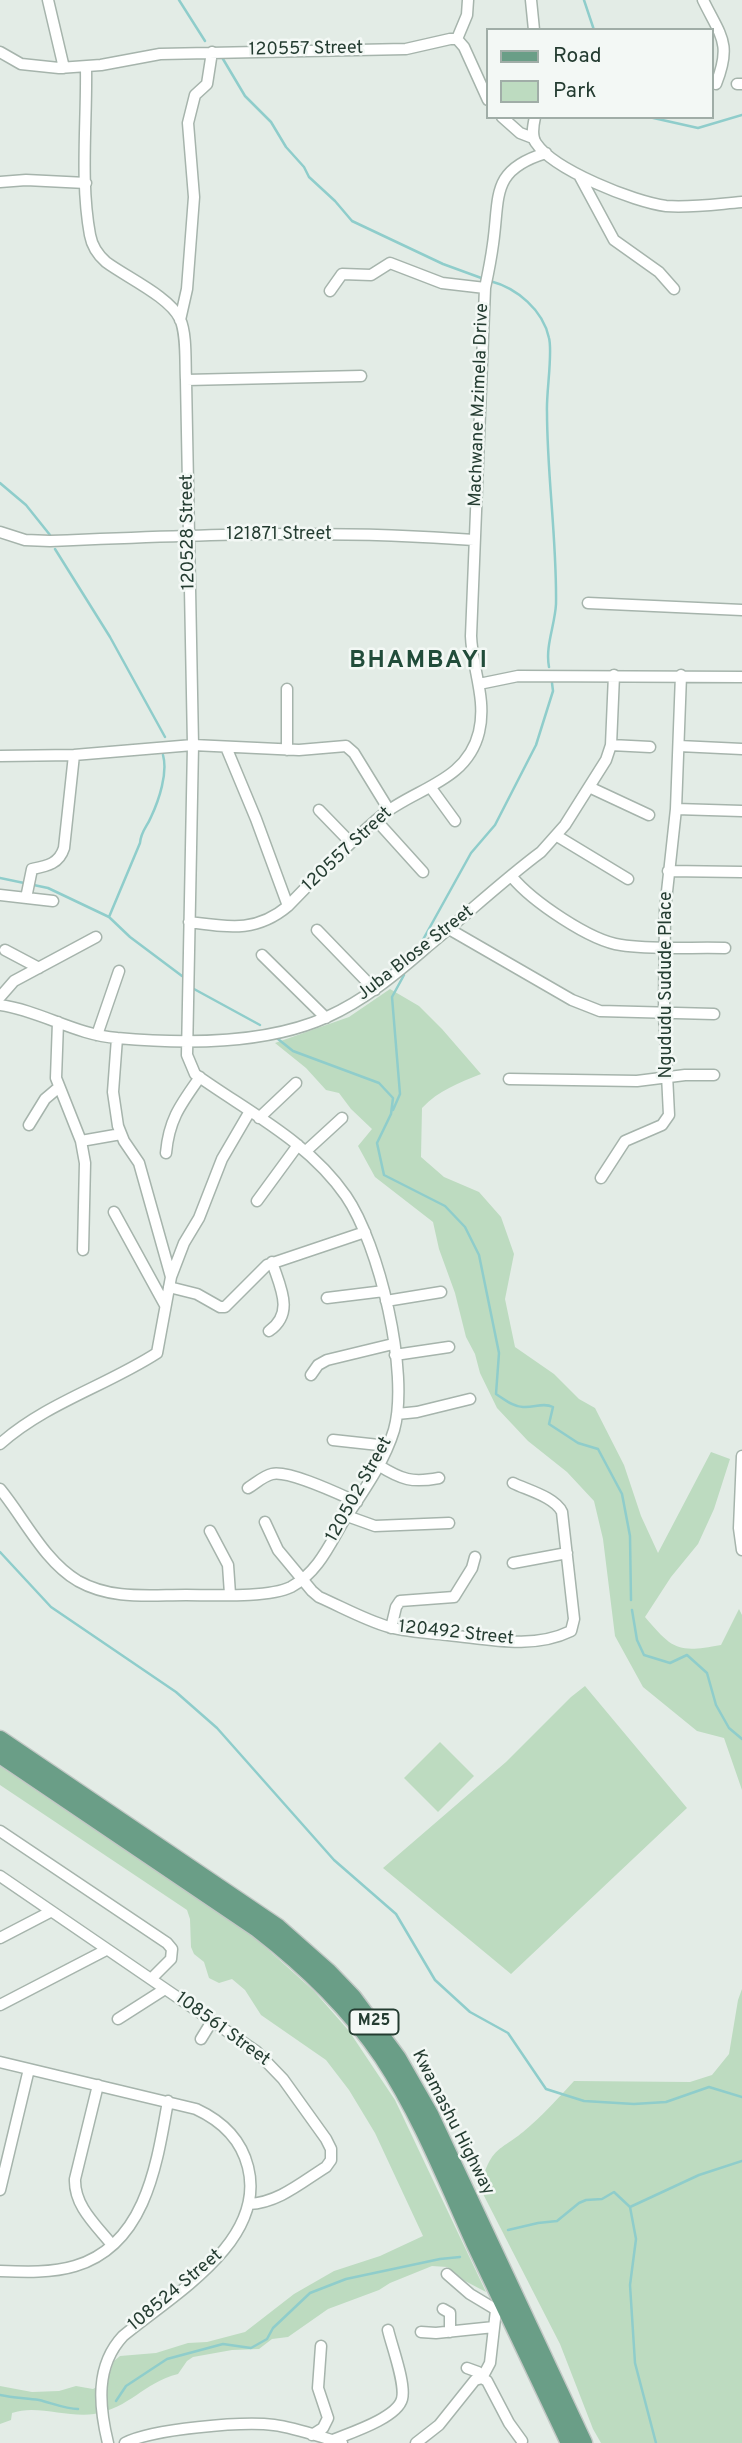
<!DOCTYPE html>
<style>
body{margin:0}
#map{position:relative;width:742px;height:2443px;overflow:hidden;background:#e3ece6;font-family:Overpass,sans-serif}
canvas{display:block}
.legend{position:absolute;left:486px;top:28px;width:228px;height:91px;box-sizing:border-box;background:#f3f8f5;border:2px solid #a0ada7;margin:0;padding:9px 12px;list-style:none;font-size:21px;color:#243c31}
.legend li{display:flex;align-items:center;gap:14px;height:35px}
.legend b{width:35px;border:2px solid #a0ada7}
</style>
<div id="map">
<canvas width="742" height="2443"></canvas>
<ul class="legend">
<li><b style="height:9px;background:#6a9e87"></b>Road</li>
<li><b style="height:19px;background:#bddbc0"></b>Park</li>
</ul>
</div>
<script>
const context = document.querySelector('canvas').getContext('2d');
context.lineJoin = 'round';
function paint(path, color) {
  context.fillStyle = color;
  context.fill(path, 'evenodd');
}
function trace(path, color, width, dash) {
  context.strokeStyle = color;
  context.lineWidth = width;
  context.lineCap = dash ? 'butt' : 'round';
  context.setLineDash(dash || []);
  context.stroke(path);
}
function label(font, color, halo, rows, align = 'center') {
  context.font = font + ' Overpass,sans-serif';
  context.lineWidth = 5;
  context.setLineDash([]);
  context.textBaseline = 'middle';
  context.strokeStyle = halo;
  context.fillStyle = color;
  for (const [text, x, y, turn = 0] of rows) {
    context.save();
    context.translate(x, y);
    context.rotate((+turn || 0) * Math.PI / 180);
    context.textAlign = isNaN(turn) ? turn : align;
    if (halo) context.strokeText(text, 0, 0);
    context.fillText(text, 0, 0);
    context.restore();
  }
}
const green = new Path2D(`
 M390 989 419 1006 442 1029 481 1074C459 1083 439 1090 422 1108L421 1157 444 1177 479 1192 501 1217 514 1254 505 1299 515 1347 554 1374 579 1399 595 1408 624 1465 641 1516 658 1553 711 1452 730 1459 714 1509 698 1544 671 1577 645 1617C673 1650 678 1653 721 1645L739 1609 742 1615V1790L724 1738 697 1731 643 1687 615 1636 603 1539 594 1501 567 1472 528 1441 497 1408 480 1373 475 1354 466 1337 455 1293 439 1249 433 1222 375 1177 358 1146 372 1129 351 1109 339 1093 326 1090 306 1068 275 1043 349 1017Z
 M585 1686 687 1808 511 1974 383 1868 506 1762 571 1697Z
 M440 1742 474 1776 438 1812 404 1778Z
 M0 1766 254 1937 314 1991 349 2031 395 2100 486 2292 465 2281 447 2267 432 2266 390 2283 379 2290 328 2309 288 2337 272 2339 259 2349 232 2350 193 2357 187 2361 178 2374C143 2383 130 2408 94 2414 68 2418 36 2404 12 2413L11 2420 0 2424V2386L32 2392 59 2391 76 2386 93 2389 107 2381 114 2361 120 2356 156 2353 188 2343 207 2342 245 2332 294 2294 334 2271 380 2256 423 2236 375 2133 349 2090 326 2060 261 2015 245 1990 232 1979 219 1983 209 1978 204 1962 194 1954 191 1947 190 1919 187 1910 0 1785Z
 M742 1989V2443H601L593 2429 560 2344 480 2188C492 2142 501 2153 531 2125 546 2112 560 2096 574 2081L690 2082 712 2075 729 2054 738 2000Z`);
const stream = new Path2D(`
 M179 0 205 41
 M584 0 594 30
 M223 59 245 96 271 122 286 147 304 167 309 177 335 201 352 221 443 264 484 279
 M649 117 698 128 742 115
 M490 281C517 288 543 310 549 338 553 353 546 393 547 412 547 476 557 540 556 604 555 625 545 646 549 667
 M0 483 26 505 50 535
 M55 549 110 637 165 737
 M0 878 48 888 109 917 130 937 182 976
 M109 917 140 843C141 831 147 827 151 817 159 800 168 773 163 755
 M420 945 471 853 495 825 536 745 553 691 552 683
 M194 989 260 1025
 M278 1039 293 1051 379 1083 393 1098 391 1114 377 1143 384 1175 445 1206 465 1227 479 1255 499 1353 496 1394C504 1399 513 1407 523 1407 534 1408 543 1402 553 1407L549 1424 578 1443 598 1449 622 1494 630 1536 631 1600
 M393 1110 400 1094 392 997 404 975
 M0 1552 51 1607 176 1692 217 1728 334 1860 396 1914 435 1980 470 2012 508 2033 546 2089 584 2101 634 2104 666 2102 709 2087 742 2097
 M632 1610 637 1640 644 1655 670 1663 687 1655 707 1673 716 1705 729 1728 742 1739
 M508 2230 538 2223 557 2221 579 2203 586 2200 602 2199 614 2192 630 2207
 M0 2395C13 2398 26 2398 39 2400 52 2403 65 2409 78 2409
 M116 2401 126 2386 167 2359 223 2344 251 2348 267 2339 273 2328 310 2293 346 2279 440 2259 460 2257
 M656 2443 635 2363 630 2285 636 2239 630 2207 699 2175 742 2161`);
const minor = new Path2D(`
 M48 0 64 68
 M531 0 534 30
 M703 0C721 37 732 43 716 84
 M457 39 467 15 468 0
 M0 52 21 64 59 68 101 65 160 54 406 49 450 39H457L464 47 488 100
 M737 84H742
 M502 117 520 133 533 138
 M535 117C533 126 531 136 536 143 554 170 634 202 666 206 691 208 717 204 742 202
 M579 175 614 240 659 272 674 289
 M0 182 26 180 86 183
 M330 291 342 274 371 275 390 263 442 283 485 288
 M180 320 187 289 194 197 188 123 195 95 207 84 212 52
 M186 380 361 376
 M0 532 25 540 50 541C191 535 333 529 474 540
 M588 603 742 610
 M479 684 518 676 742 677
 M287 689V750
 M611 745 650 747
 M679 746 742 749
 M226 747 256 819 288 906
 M0 756 74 755 193 745 299 750 346 746 354 753 389 810
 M589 787 649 815
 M431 788 455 821
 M676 809 742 811
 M319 810 351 843
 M376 820 423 872
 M557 836 628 879
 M668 871 742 872
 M512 877C532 901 590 941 621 945 652 950 693 947 725 948
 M0 895 53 901
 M26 898 32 869C47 866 59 864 64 848L74 755
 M189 922C228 927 256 933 288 906 318 875 348 844 381 816 415 788 467 782 479 732 487 699 472 668 471 636L485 288C488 274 491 259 493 244 500 196 490 170 546 153
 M449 929 572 1000 600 1011 714 1014
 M317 930 375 990
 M5 950 39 968
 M262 955 326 1018
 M0 997 14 981 96 937
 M0 1005C41 1011 76 1035 117 1038 184 1044 265 1045 327 1017 365 1000 396 974 427 947 465 916 502 881 541 852L565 825 606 760 611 745 614 675
 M58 1022 56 1078 81 1141 85 1163 83 1250
 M97 1035 119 971
 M117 1038 113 1092 118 1126 124 1141 139 1163 171 1277
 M509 1079 637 1081 685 1075H714
 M259 1118 296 1083
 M29 1125 45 1099 58 1088
 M81 1141 121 1134
 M306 1151 342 1118
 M166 1153C169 1119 181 1104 200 1077
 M601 1178 625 1141 662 1125 669 1115 664 1014 665 910 676 809 681 675
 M257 1201 298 1145
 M114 1212 165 1305
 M169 1287 197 1294 220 1307H225L267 1265 365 1232
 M327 1298 384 1291
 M386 1301 441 1292
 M269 1331C295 1313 280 1287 272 1262
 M395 1355 449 1347
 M311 1375 318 1365 327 1360 393 1344
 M397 1414 417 1412 470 1399
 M333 1440 388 1446
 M0 1444C46 1403 106 1386 157 1353L171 1277 184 1243 199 1218 222 1159 250 1111
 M742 1456 739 1528 742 1550
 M378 1465C402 1480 412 1483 439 1478
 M248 1488C255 1484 263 1476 272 1474 289 1470 339 1494 357 1502
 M0 1489C24 1518 44 1561 78 1581 112 1600 148 1595 186 1595 212 1595 269 1598 291 1587 317 1573 329 1546 343 1522 362 1493 384 1463 394 1430 410 1373 379 1244 346 1196 308 1141 248 1112 195 1074L187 1055 193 745 186 380C185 363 187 334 180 319 170 297 126 277 106 262 98 255 92 246 90 235 80 181 87 122 86 67
 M347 1516 375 1526 449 1523
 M265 1522 278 1550 312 1591 319 1597C342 1607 365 1620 389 1627 408 1632 428 1633 448 1635 488 1639 532 1650 571 1631L574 1619 562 1512C555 1497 527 1490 513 1483
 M210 1531 228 1565 230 1594
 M513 1563 567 1553
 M391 1628 396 1607 400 1601 454 1597 472 1568 475 1557
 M0 1831 167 1943 172 1949 171 1959 151 1979
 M0 1876 256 2051 283 2079 326 2139 331 2149V2160L326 2167C302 2182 278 2203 249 2204
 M0 1938 50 1912
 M0 2005 106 1950
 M118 2019 165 1989
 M201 2039 212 2021
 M0 2062 196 2109C222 2121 241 2139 248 2167 267 2242 171 2296 123 2336 95 2366 99 2406 108 2443
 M98 2085 75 2179C74 2206 96 2225 112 2245
 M0 2190 29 2069
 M0 2271C25 2272 52 2273 75 2266 146 2245 157 2163 168 2101
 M447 2274 470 2294 500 2312
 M443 2309 450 2313V2332
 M421 2332 436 2333 494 2327
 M467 2368 478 2372 482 2378 490 2363 496 2310
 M312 2435 323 2428 328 2418 318 2388 321 2346
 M333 2440C350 2433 397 2418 402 2399 406 2384 392 2347 388 2330
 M125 2443C152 2429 243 2421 274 2425 297 2428 320 2437 342 2443
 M416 2443 439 2425 475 2380 482 2378 487 2381 509 2423 522 2441`);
const primary = new Path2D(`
 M0 1739 278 1927 329 1972 353 1997 398 2058 430 2114 584 2443
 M0 1755 257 1929C305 1966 348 2007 382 2057 421 2116 447 2183 476 2247 507 2312 538 2377 569 2443`);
const shields = [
 [374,2022,49]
];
const shieldNames = [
 ["M25",374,2022]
];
const streetNames = [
 ["120557 Street",306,50,-1],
 ["Machwane Mzimela Drive",480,405,-88],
 ["120528 Street",189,532,-91],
 ["121871 Street",279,535],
 ["120557 Street",348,850,-43],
 ["Juba Blose Street",416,954,-38],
 ["Ngududu Sudude Place",667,985,-90],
 ["120502 Street",360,1490,-61],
 ["120492 Street",456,1634,6],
 ["108561 Street",222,2030,36],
 ["Kwamashu Highway",452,2123,63],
 ["108524 Street",176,2291,-40]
];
const districtNames = [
 ["BHAMBAYI",419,662]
];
paint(green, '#bddbc0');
trace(stream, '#8fcdcb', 2.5);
trace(minor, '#a6b4ac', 13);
trace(primary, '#c2c8c5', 19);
trace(minor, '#fff', 10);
trace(primary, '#6a9e87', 16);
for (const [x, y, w] of shields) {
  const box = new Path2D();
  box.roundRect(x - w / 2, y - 12.5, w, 25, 5);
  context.fillStyle = '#f3f8f5';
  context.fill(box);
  trace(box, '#243c31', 2);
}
label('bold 16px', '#243c31', null, shieldNames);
label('18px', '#243c31', '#f3f8f5', streetNames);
context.letterSpacing = '2px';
label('bold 24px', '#214c3a', '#f3f8f5', districtNames);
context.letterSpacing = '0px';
</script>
